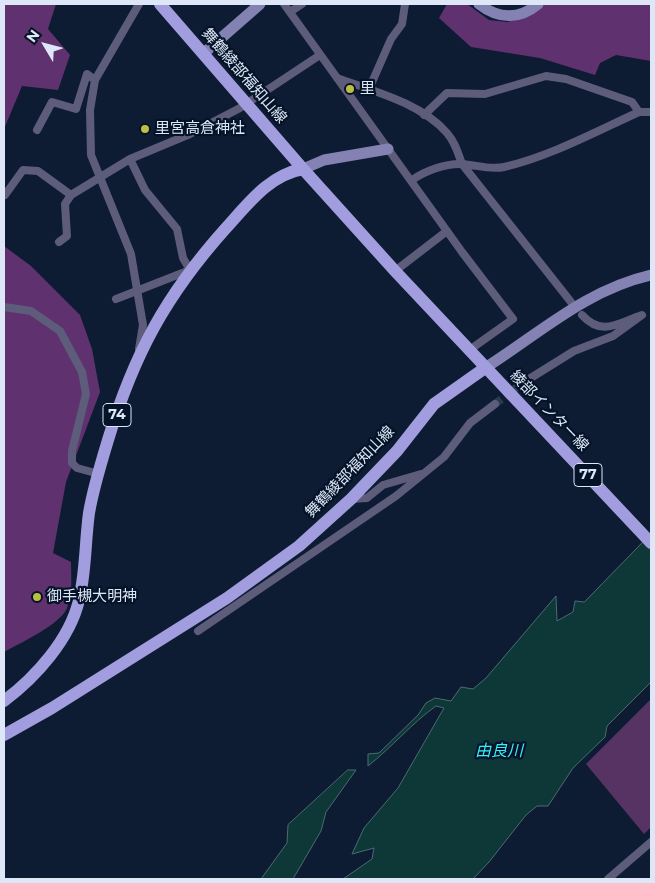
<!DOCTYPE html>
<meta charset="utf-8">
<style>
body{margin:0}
#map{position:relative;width:655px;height:883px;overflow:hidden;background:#0d1c32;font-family:Montserrat,sans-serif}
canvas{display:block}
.frame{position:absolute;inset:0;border:5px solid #dde7f7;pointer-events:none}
.north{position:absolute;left:20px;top:20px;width:50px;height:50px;-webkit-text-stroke:4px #051328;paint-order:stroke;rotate:307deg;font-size:14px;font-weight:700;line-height:20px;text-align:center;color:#dde7f7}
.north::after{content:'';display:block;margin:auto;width:18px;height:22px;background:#dde7f7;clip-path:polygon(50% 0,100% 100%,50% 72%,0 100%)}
</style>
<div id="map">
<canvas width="655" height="883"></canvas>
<div class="frame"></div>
<div class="north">N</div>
</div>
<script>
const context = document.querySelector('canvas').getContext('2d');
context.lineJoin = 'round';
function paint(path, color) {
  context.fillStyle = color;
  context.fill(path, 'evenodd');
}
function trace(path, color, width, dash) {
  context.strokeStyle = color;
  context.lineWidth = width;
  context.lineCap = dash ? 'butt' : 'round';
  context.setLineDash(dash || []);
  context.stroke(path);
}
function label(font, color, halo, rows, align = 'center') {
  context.font = font + ' Montserrat,"Noto Sans JP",sans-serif';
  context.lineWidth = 4.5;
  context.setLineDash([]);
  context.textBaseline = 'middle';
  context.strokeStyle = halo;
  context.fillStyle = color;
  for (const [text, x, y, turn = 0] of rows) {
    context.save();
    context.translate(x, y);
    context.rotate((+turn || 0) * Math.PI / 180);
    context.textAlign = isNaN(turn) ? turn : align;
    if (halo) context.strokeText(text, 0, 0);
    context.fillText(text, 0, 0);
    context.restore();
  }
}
const green = new Path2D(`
 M651 699V827L644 834 586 764Z`);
const forest = new Path2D(`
 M4 4H56L48 29 70 55 58 90 22 86 4 129Z
 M447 4H467L489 20 508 22 530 15 544 4H651V61L616 55 600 63 595 75 540 58 471 47 439 18Z
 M4 246 31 266 80 315 92 349 100 392 66 482 53 553 71 562C71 577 73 594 67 608 60 625 20 643 4 652Z`);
const water = new Path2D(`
 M651 534V682L607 726 605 737 573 768 548 806H537L526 815 489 862 473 879H343L372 859 374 848 352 854 364 828 398 788 444 708 436 706C412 723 392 747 368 766V754L379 753 418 715 426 703 435 698 451 701 461 687 473 689 486 678 556 596 557 621 573 612 575 601 584 602Z
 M348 770H356L326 812 321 831 293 879H261L287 843 288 825Z`);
const streetTunnel = new Path2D(`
 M495 404 521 384`);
const street = new Path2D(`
 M284 4 462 252 513 319 475 346
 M290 12 302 4
 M337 78C373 91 421 103 447 133 455 142 458 153 462 164L571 302
 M369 89 391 39 402 24 405 4
 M424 115 447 93 485 94 546 76 566 79 632 102 639 112
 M37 130 52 102 76 109 87 74 95 80
 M412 180C425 171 446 163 462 164 476 165 490 170 504 167 549 157 597 131 639 112H651
 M5 195 23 170 38 171 71 195
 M59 242 67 236 65 204 71 195 130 159 190 134 240 108 320 55
 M395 271 447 231
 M116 299 190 270 183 258 177 229 145 190 130 159
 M4 307 31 311 60 331 82 372 86 394 72 451V463L77 468 99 474
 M139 349 143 325 131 254 91 155 90 110 95 80 139 4
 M521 384 574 351 613 336 642 315C618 323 602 337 582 315
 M351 499 367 498 383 485 421 474
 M198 631 396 496 444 457 470 423 495 404
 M608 879 651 842`);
const secondary = new Path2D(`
 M479 4C498 19 519 20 538 4
 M204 53 260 4
 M303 169 324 160 388 149
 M485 368C540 333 586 290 651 275`);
const primary = new Path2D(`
 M160 4 303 169 395 271 651 543
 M4 701C36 677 70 639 79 600 86 571 85 542 89 513 93 489 101 463 108 440 134 354 166 295 226 228 248 204 269 175 303 169
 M4 735 52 708 227 598 299 546 351 499 397 451 434 404 485 368`);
const markers = [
 [350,89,5,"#bdbf43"],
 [145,129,5,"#bdbf43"],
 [37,597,5,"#bdbf43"]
];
const shields = [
 [117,415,28],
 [588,475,28]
];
const shieldNames = [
 ["74",117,415],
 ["77",588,475]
];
const streetNames = [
 ["舞鶴綾部福知山線",244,76,49],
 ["綾部インター線",549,411,46],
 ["舞鶴綾部福知山線",350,472,-46]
];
const poiNames = [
 ["里",360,89],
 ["里宮高倉神社",155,129],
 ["御手槻大明神",47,597]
];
const waterNames = [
 ["由良川",499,751]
];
paint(green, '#573364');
paint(forest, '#5f326f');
paint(water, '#0e3738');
trace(water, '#4c6c71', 1);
trace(streetTunnel, '#2c3a50', 8, [8, 4]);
trace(street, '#5e5c7b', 8);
trace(secondary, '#8481b3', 11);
trace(primary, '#a19dde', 12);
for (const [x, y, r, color] of markers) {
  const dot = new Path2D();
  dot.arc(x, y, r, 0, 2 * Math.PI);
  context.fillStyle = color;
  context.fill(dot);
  trace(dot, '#051328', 2);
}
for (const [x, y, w] of shields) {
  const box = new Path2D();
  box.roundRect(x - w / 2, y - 11.5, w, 23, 4);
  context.fillStyle = '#051328';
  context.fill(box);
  trace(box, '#dde7f7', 1);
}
label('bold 14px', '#dde7f7', null, shieldNames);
label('15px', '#dde7f7', '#051328', streetNames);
label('15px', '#dde7f7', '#051328', poiNames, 'left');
label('italic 16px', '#34f0f7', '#051328', waterNames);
</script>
